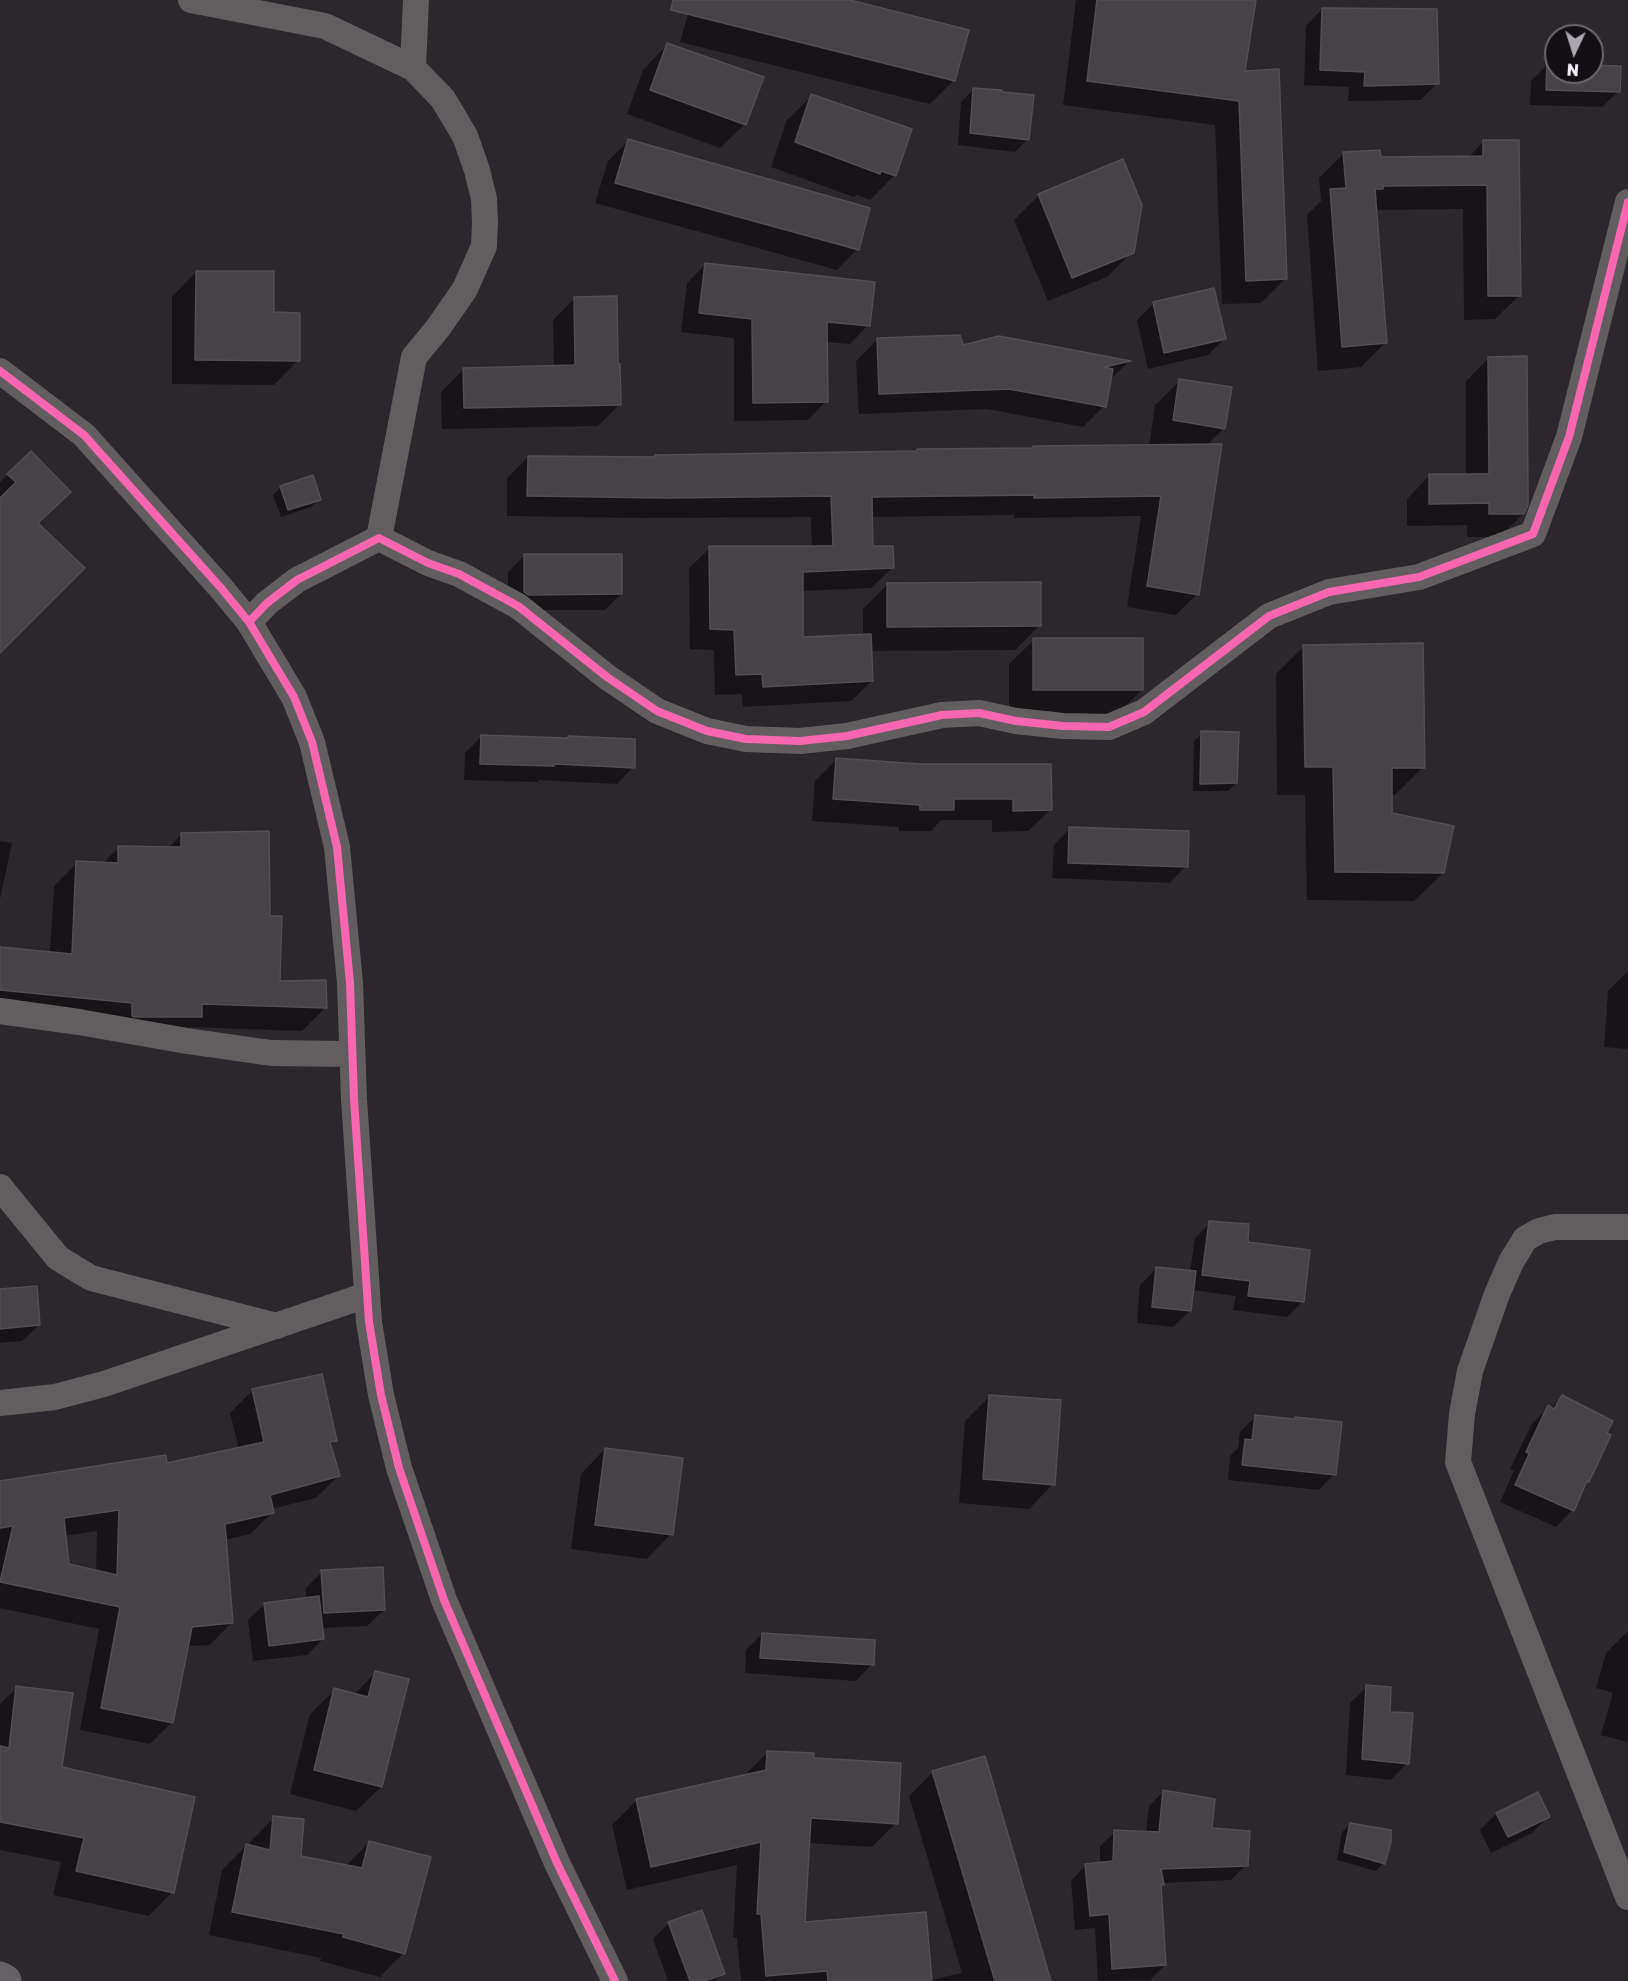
<!DOCTYPE html>
<style>
body{margin:0}
#map{position:relative;width:1628px;height:1981px;overflow:hidden;background:#2b272d;font-family:"Golos Text",sans-serif}
canvas{display:block}
.north{position:absolute;left:1544px;top:24px;width:60px;height:60px;box-sizing:border-box;background:#120f14;border:2px solid #6c686e;border-radius:50%;rotate:184deg;font-size:16px;font-weight:700;line-height:24px;text-align:center;color:#f3eef6}
.north::after{content:'';display:block;margin:auto;width:21px;height:27px;background:#ada8b0;clip-path:polygon(50% 0,100% 100%,50% 72%,0 100%)}
</style>
<div id="map">
<canvas width="1628" height="1981"></canvas>
<div class="north">N</div>
</div>
<script>
const context = document.querySelector('canvas').getContext('2d');
context.lineJoin = 'round';
function paint(path, color) {
  context.fillStyle = color;
  context.fill(path, 'evenodd');
}
function trace(path, color, width, dash) {
  context.strokeStyle = color;
  context.lineWidth = width;
  context.lineCap = dash ? 'butt' : 'round';
  context.setLineDash(dash || []);
  context.stroke(path);
}
const shadow = new Path2D(`
 M692 0H843L954 80 930 104 680 42Z
 M1076 0H1254L1243 72 1285 279 1261 303 1222 304 1215 125 1063 105Z
 M1322 9 1437 83 1421 100 1348 101 1349 87 1304 85 1306 26Z
 M667 45 745 124 720 148 627 114 643 70Z
 M1547 65H1556V72H1592V66L1619 91 1602 107 1530 105 1531 81Z
 M974 89 1028 139 1015 152 958 145 961 102Z
 M812 96 895 175 870 200 857 195 854 197 771 167 787 120Z
 M628 141 857 249 837 270 595 203 608 161Z
 M1483 142 1520 295 1495 319 1464 320 1463 209 1375 210 1385 343 1361 367 1318 371 1307 215 1321 201 1319 178 1343 154 1379 158H1468Z
 M1039 195 1132 252 1107 277 1048 301 1014 220Z
 M705 265 868 325 850 344 826 342V401L808 420 734 421V338L681 332 687 283Z
 M196 272 272 314 298 360 274 385 172 384V297Z
 M575 298 616 366 620 404 598 426 442 429 441 392 463 370 554 367 553 320Z
 M1154 303 1224 339 1208 355 1148 369 1137 320Z
 M999 338 1128 362 1109 381 1104 406 1083 427 987 409 859 414 856 361 877 340 962 346Z
 M1489 358 1523 514 1500 537H1467V525L1407 526V499L1429 476 1466 475V381Z
 M1180 381 1230 388 1223 429 1206 446 1197 594 1176 615 1127 607 1141 516 1014 518V515L871 517 872 547 892 568 871 588 801 591 802 638 863 635V609L888 584 1039 626 1015 650 870 651 872 681 851 701 743 707 742 694 715 695 714 650 690 649 689 568 710 548H812L811 517 644 518 507 516V478L528 457 653 459 655 457 1149 447 1155 405Z
 M31 453 37 523 0 650V482Z
 M281 487 319 499 311 507 281 517 273 495Z
 M525 555 621 594 605 610H511L508 609V572Z
 M1034 640 1142 690 1117 714H1009V664Z
 M1304 646 1423 767 1395 795H1391V814L1443 873 1414 901 1307 900 1305 795H1277L1276 674Z
 M1202 733 1236 783 1228 791H1193L1194 741Z
 M481 737 566 739 569 737 633 767 617 784 539 780 537 782 464 780 465 753Z
 M836 760 920 765 1050 810 1028 831 992 832V820H941L931 831H899V827L812 821 815 781Z
 M1070 828 1186 866 1170 883 1052 878 1054 845Z
 M181 835 268 917 279 983 325 1008 302 1031 190 1027 177 1040 0 1015V949L50 953 54 886 77 863 102 864 119 847 168 848Z
 M0 841 12 843 0 899Z
 M1628 971V1049L1604 1047 1608 991Z
 M1210 1223 1246 1243 1302 1302 1287 1317 1233 1310 1236 1296 1192 1290 1190 1311 1173 1327 1137 1323 1140 1285 1157 1268 1190 1272 1195 1238Z
 M0 1291 39 1325 22 1341 0 1343Z
 M320 1375 336 1440 330 1446 338 1476 316 1498 271 1509 272 1513 250 1534 225 1540 231 1623 210 1645 187 1646 172 1722 150 1744 80 1730 99 1629 0 1608V1482L166 1464 239 1449 230 1413 252 1391ZM97 1531 96 1572 68 1566 64 1536Z
 M990 1396 1053 1484 1029 1509 959 1503 965 1421Z
 M1562 1397 1587 1481 1583 1485 1572 1510 1556 1527 1500 1502 1514 1471 1510 1469 1532 1424 1548 1407 1550 1409Z
 M1255 1417 1293 1420 1334 1474 1319 1490 1228 1480 1230 1456 1238 1448 1240 1432Z
 M605 1449 671 1534 647 1559 571 1549 581 1474Z
 M322 1572 384 1610 367 1626 322 1628 323 1639 307 1655 253 1661 248 1620 265 1604 306 1599V1588Z
 M1628 1631V1742L1601 1735 1613 1693 1596 1688 1606 1653Z
 M762 1634 872 1664 856 1681 745 1673 746 1650Z
 M375 1673 408 1680 381 1787 356 1811 290 1794 310 1714 335 1690 354 1695Z
 M1367 1687 1388 1713 1407 1763 1391 1780 1346 1775 1350 1703Z
 M17 1688 60 1769 172 1892 149 1916 53 1895 61 1862 0 1850V1704Z
 M768 1752 812 1759 896 1823 872 1847 808 1843 804 1924 931 1980 962 1973 909 1796 933 1772 1050 1981H741L737 1938 733 1937 737 1865 627 1890 612 1825 636 1801 743 1777Z
 M1164 1791 1210 1829 1246 1865 1231 1880 1162 1883 1160 1887 1165 1965 1150 1980 1098 1981 1095 1928 1075 1930 1071 1881 1085 1866 1100 1864V1846L1115 1832 1146 1833 1149 1806Z
 M1496 1814 1548 1817 1532 1833 1491 1853 1480 1830Z
 M274 1818 300 1857 345 1867 369 1842 403 1953 380 1977 320 1961 321 1958 209 1935 222 1870 246 1846 250 1847V1842Z
 M1350 1825 1384 1863 1376 1871 1337 1860 1342 1832Z
 M669 1923 723 1973 715 1981H668L653 1939Z`);
const building = new Path2D(`
 M673 0H850L969 30 955 81 671 10Z
 M1097 0H1256L1245 71 1279 69 1287 279 1246 281 1239 101 1087 81Z
 M1322 8 1437 9 1439 84 1364 86 1365 72 1320 70Z
 M667 43 764 77 746 125 650 90Z
 M1547 63H1556V72H1592V65L1621 66 1620 92 1546 90Z
 M973 88 1002 90V92L1034 95 1029 140 970 133Z
 M811 94 912 129 896 176 881 171 880 174 795 142Z
 M628 139 870 208 859 250 615 183Z
 M1483 140H1519L1521 296H1488L1487 185 1383 186V189H1375L1387 343 1342 347 1330 189 1346 188 1343 152 1380 150 1381 157 1483 156Z
 M1123 159 1142 205 1134 253 1072 278 1038 194Z
 M705 263 875 282 870 326 827 322 828 402 753 403 752 319 699 313Z
 M196 271H274V312L300 313V361L195 360Z
 M1214 288 1226 339 1164 353 1153 302Z
 M617 296 618 364H620L621 405 464 408 463 368 575 365 574 297Z
 M960 335 963 345 999 336 1131 361 1104 367 1113 369 1106 407 1009 389 879 394 877 338Z
 M1527 356 1528 505 1524 514H1489V503L1429 504V474H1489L1488 357Z
 M1179 379 1232 387 1225 429 1173 420Z
 M1222 444 1199 595 1147 586 1161 496 1034 498V495L872 497 873 546H893L894 568 803 572V637L871 634 873 681 763 687 762 674 736 675 734 630 710 629 709 546H833L831 496 666 498 527 496 528 456 655 457V455L917 451V449L1033 448V446Z
 M31 451 71 492 38 523 85 568 0 653V498L16 482 7 474Z
 M313 475 321 500 288 510 280 486Z
 M524 554H622V594L528 595 524 592Z
 M1041 582V626L887 627V583Z
 M1033 638H1143V690H1033Z
 M1423 643 1425 768H1392V813L1454 826 1444 873 1335 872 1333 767H1305L1303 645Z
 M1201 731 1239 732 1237 783 1200 784Z
 M481 735 568 738V736L635 739V768L555 764 554 766 480 764Z
 M836 758 920 764H1051L1052 810 1013 811V799H954V810H920V805L833 799Z
 M1069 827 1189 831 1188 867 1068 863Z
 M269 831 270 916H282L280 981 326 980 327 1008 202 1004V1017H135L132 1016V1003L0 990V947L72 954 76 861 118 863V846L181 847V833Z
 M1209 1221 1249 1224 1248 1242 1310 1250 1304 1302 1248 1296 1250 1281 1202 1275Z
 M1156 1267 1196 1271 1191 1311 1152 1307Z
 M37 1286 40 1325 0 1329V1289Z
 M322 1374 337 1441 330 1442 340 1476 270 1495 274 1513 225 1524 233 1623 192 1627 173 1723 101 1708 120 1607 0 1582 13 1526 0 1528V1481L166 1455 167 1463 264 1442 252 1389ZM119 1510 117 1575 69 1564 64 1518Z
 M989 1395 1061 1400 1055 1485 983 1479Z
 M1562 1395 1613 1421 1607 1433 1611 1435 1589 1482 1587 1481 1574 1511 1515 1485 1529 1454 1526 1452 1548 1405 1554 1409Z
 M1255 1415 1294 1419 1295 1417 1342 1422 1336 1475 1242 1465 1245 1439 1252 1440Z
 M605 1448 683 1458 673 1535 595 1525Z
 M383 1567 385 1610 324 1613 321 1570Z
 M319 1596 324 1639 269 1646 264 1603Z
 M762 1633 875 1640 874 1665 760 1658Z
 M375 1671 409 1679 382 1787 314 1770 334 1688 368 1697Z
 M1366 1685 1391 1687 1390 1712 1413 1713 1409 1764 1362 1759Z
 M16 1686 73 1693 62 1767 195 1797 174 1893 76 1871 84 1838 0 1822V1746L9 1748Z
 M767 1751 814 1753V1758L901 1763 898 1824 811 1818 805 1922 926 1912 932 1981H828L827 1971 766 1976 761 1914H757L761 1842 651 1867 636 1799 766 1770Z
 M985 1756 1051 1981H995L932 1771Z
 M1163 1790 1215 1799 1212 1828 1250 1831 1248 1866 1161 1869 1164 1885H1161L1166 1965 1112 1969 1109 1914 1090 1916 1085 1864 1113 1861 1114 1830 1159 1832Z
 M1538 1792 1550 1817 1508 1837 1496 1813Z
 M273 1816 304 1819 301 1856 362 1868 369 1841 431 1857 405 1954 343 1937 344 1934 232 1912 246 1844 270 1850Z
 M1350 1823 1391 1830V1842L1385 1864 1344 1852Z
 M702 1910 725 1974 704 1981H690L668 1922Z`);
const street = new Path2D(`
 M191 0 325 26 413 68 416 0
 M0 371 84 435 221 588 249 622 294 697 312 742 337 847 350 983 354 1099 369 1322 381 1395 399 1468 444 1600 557 1863 615 1981
 M379 538 414 357 438 328 465 289 484 246 485 222 484 199 477 170 465 136 443 99 413 68
 M249 622 267 603 297 580 379 538 428 563 459 574 518 606 607 677 657 711 707 731 746 739 800 741 847 736 942 715 979 713 1016 721 1063 726 1109 727 1144 712 1269 616 1329 592 1419 577 1533 534 1569 437 1628 202
 M0 1011 79 1022 187 1041 271 1053 352 1054
 M0 1187 58 1258 91 1278 277 1326
 M1628 1227H1555L1539 1231 1525 1239 1511 1262 1497 1294 1470 1371 1462 1414 1458 1462 1628 1897
 M0 1403 55 1397 104 1384 367 1295`);
const secondary = new Path2D(`
 M0 1978 5 1981`);
const cycleway = new Path2D(`
 M0 371 84 435 221 588 249 622 294 697 312 742 337 847 350 983 354 1099 369 1322 381 1395 399 1468 444 1600 557 1863 615 1981
 M249 622 267 603 297 580 379 538 428 563 459 574 518 606 607 677 657 711 707 731 746 739 800 741 847 736 942 715 979 713 1016 721 1063 726 1109 727 1144 712 1269 616 1329 592 1419 577 1533 534 1569 437 1628 202`);
paint(shadow, '#0007');
paint(building, '#464247');
trace(building, '#524e53', 1.5);
trace(street, '#625e60', 26);
trace(secondary, '#656164', 33);
trace(cycleway, '#f766af', 8);
</script>
